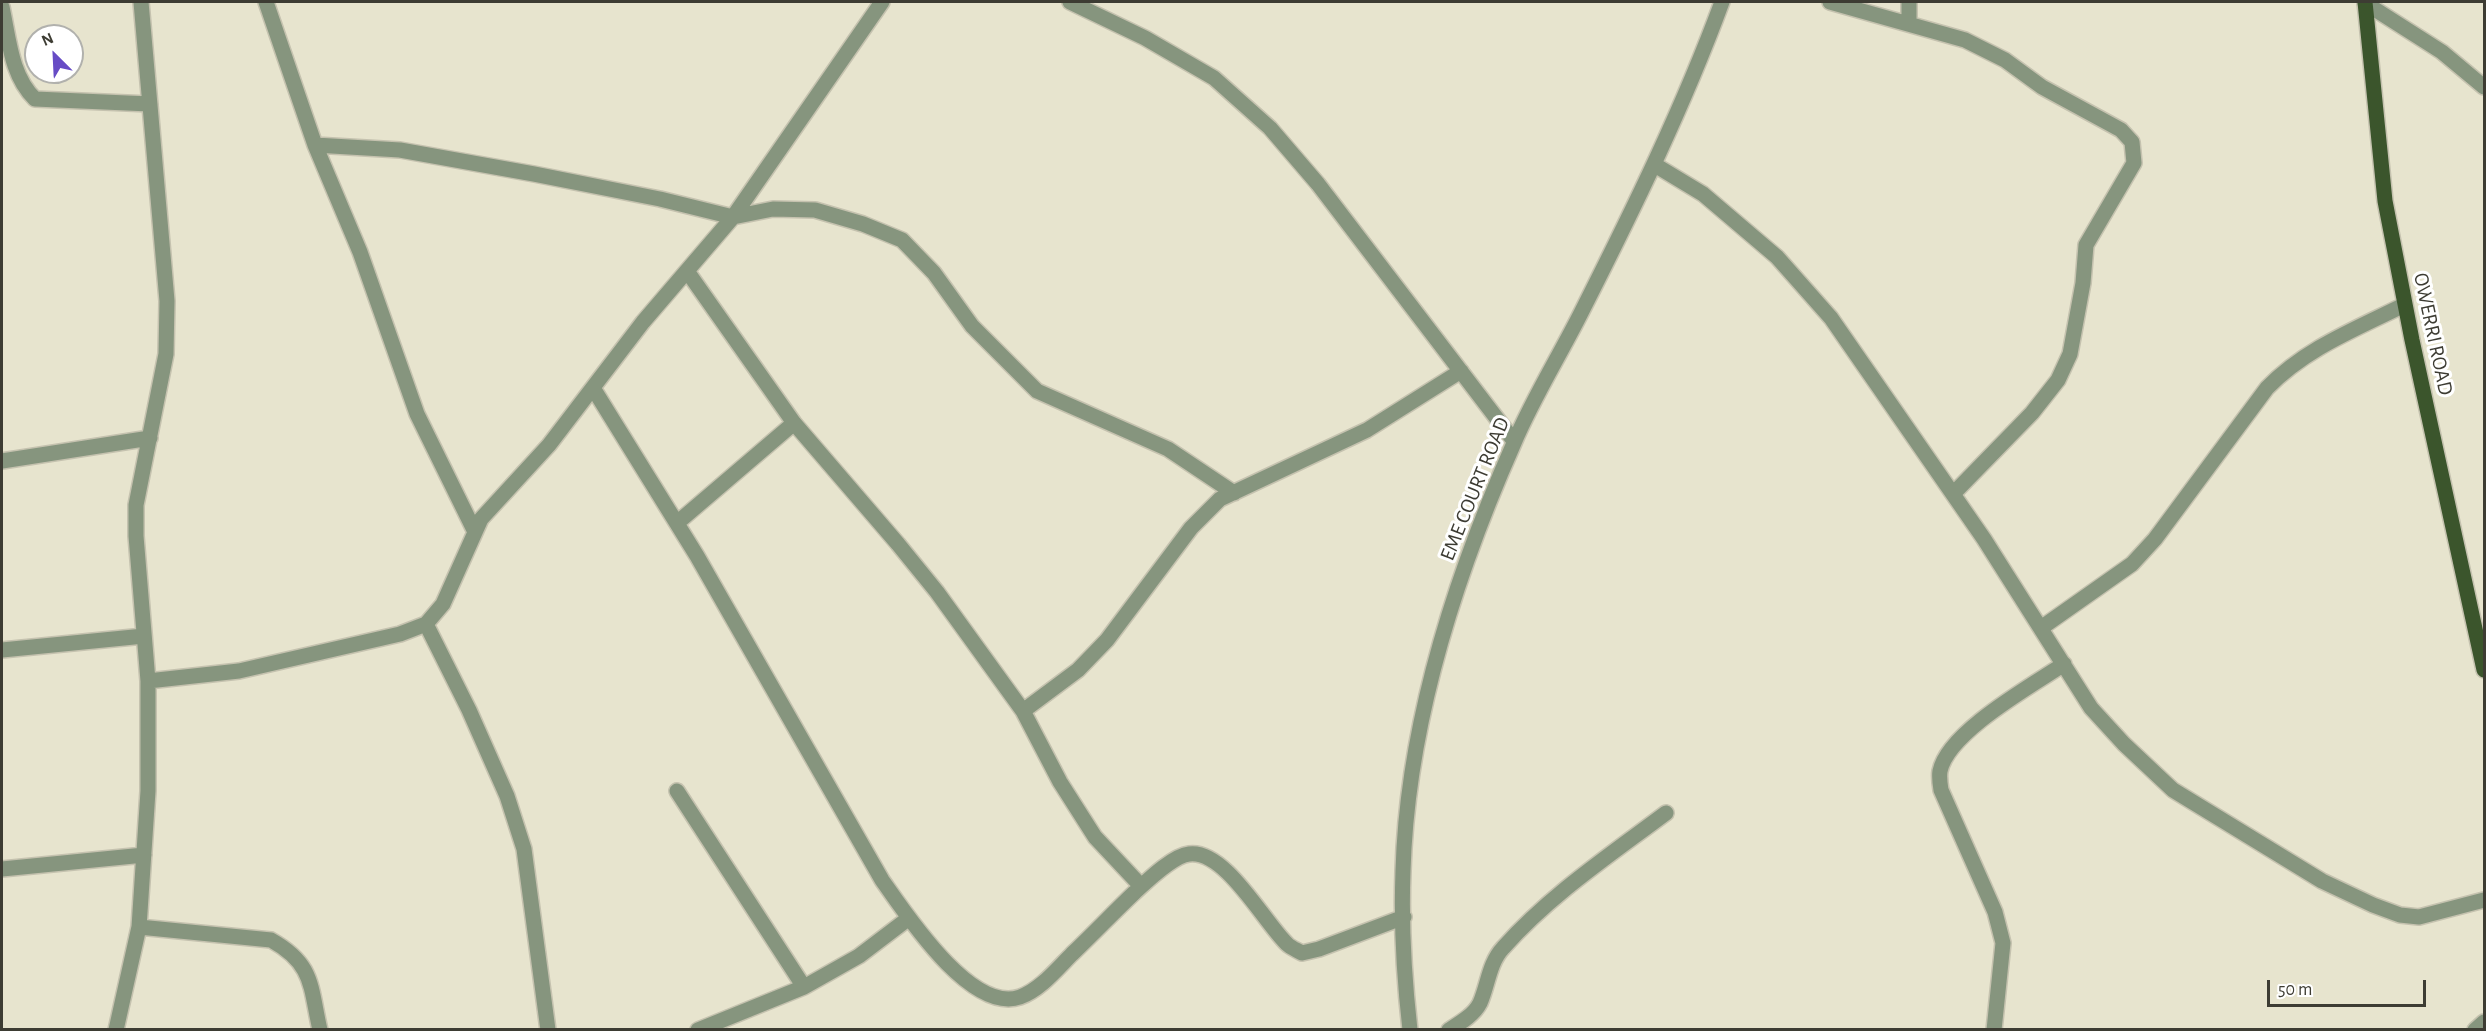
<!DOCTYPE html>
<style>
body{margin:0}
#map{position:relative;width:2486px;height:1031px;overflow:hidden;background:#e7e4ce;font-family:"Alegreya Sans",sans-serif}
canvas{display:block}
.frame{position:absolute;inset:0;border:3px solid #3d3c33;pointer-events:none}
.north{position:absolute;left:24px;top:24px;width:60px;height:60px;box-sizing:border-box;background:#fff;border:2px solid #b1b1ad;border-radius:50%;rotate:336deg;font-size:16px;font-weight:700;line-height:24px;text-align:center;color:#3d3c33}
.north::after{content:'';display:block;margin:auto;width:21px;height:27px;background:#674cc5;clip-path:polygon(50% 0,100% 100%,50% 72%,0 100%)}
.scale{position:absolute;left:2267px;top:980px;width:159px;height:27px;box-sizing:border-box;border:3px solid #3d3c33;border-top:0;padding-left:8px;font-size:18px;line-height:21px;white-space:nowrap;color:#3d3c33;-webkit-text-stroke:4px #fff;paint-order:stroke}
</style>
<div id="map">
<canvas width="2486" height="1031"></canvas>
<div class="frame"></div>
<div class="north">N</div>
<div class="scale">50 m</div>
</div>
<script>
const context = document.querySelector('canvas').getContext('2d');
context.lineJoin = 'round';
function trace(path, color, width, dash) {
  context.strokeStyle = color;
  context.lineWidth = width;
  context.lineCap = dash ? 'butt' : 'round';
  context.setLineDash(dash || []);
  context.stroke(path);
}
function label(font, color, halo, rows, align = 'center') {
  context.font = font + ' "Alegreya Sans",sans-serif';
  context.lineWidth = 6;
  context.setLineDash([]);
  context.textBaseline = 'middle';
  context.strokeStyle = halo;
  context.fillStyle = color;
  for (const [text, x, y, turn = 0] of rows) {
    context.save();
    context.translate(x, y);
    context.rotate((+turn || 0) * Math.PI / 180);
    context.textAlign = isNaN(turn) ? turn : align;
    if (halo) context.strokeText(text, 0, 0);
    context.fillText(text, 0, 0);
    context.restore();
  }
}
const minor = new Path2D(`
 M266 2 315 145 360 252 417 414 475 532
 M1070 2 1145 38 1214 78 1270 128 1318 184 1514 441
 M1830 2 1965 40 2005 60 2042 87 2121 130 2132 142 2134 163 2086 245 2083 283 2070 354 2058 380 2032 413 1953 494
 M1909 2V22
 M2365 3 2442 52 2484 87
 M2 7C9 39 11 76 35 99L150 104
 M315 145 400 150 534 174 660 199 733 217 773 209 815 210 863 224 902 240 934 273 972 326 1037 391 1168 449 1234 493
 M1655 165 1703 194 1777 257 1831 318 1984 539 2091 708 2124 744 2173 790 2322 881 2373 905 2400 915 2419 917 2484 900
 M687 271 794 423 898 544 937 592 1023 711 1060 782 1095 837 1141 886
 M593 388 697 556 882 880C906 914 971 1014 1020 997 1040 990 1057 969 1072 954 1093 934 1113 913 1134 893 1146 882 1172 856 1189 854 1225 849 1264 922 1287 944 1291 948 1297 950 1302 953L1319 949 1404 917
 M2 461 150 438
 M677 523 794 423
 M426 624 469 710 507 796 524 849 548 1030
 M2041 628 2132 564 2155 539 2267 388C2306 348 2356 329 2404 305
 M2 650 144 636
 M148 681 239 671 400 634 426 624 443 604 481 519 549 445 643 322 733 217 882 2
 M1023 711 1078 670 1107 640 1191 528 1220 499 1367 430 1461 371
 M677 791 804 987
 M2 869 144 855
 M139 927 271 940C314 964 310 986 320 1030
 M116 1030 139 927 148 791V681L136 536V505L166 354 167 301 141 2
 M698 1030 804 987 859 956 909 918
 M1410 1030C1404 977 1401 923 1403 871 1407 726 1456 574 1514 443 1533 398 1560 355 1582 311 1633 210 1683 108 1722 2
 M1449 1030C1460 1023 1474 1015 1480 1003 1488 985 1489 963 1503 948 1550 895 1610 855 1666 813
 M1994 1030 2003 943 1995 912 1941 790C1940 784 1939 777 1940 771 1948 732 2031 686 2064 664
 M2475 1030 2484 1022`);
const major = new Path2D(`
 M2365 2 2385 201 2412 340 2484 670`);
const streetNames = [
 ["OWERRI ROAD",2433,334,78],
 ["EME COURT ROAD",1475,489,-68]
];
trace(minor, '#c5c2af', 18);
trace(major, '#c5c2af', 18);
trace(minor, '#86957e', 15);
trace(major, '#3b552c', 15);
label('21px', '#3d3c33', '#fff', streetNames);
</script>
